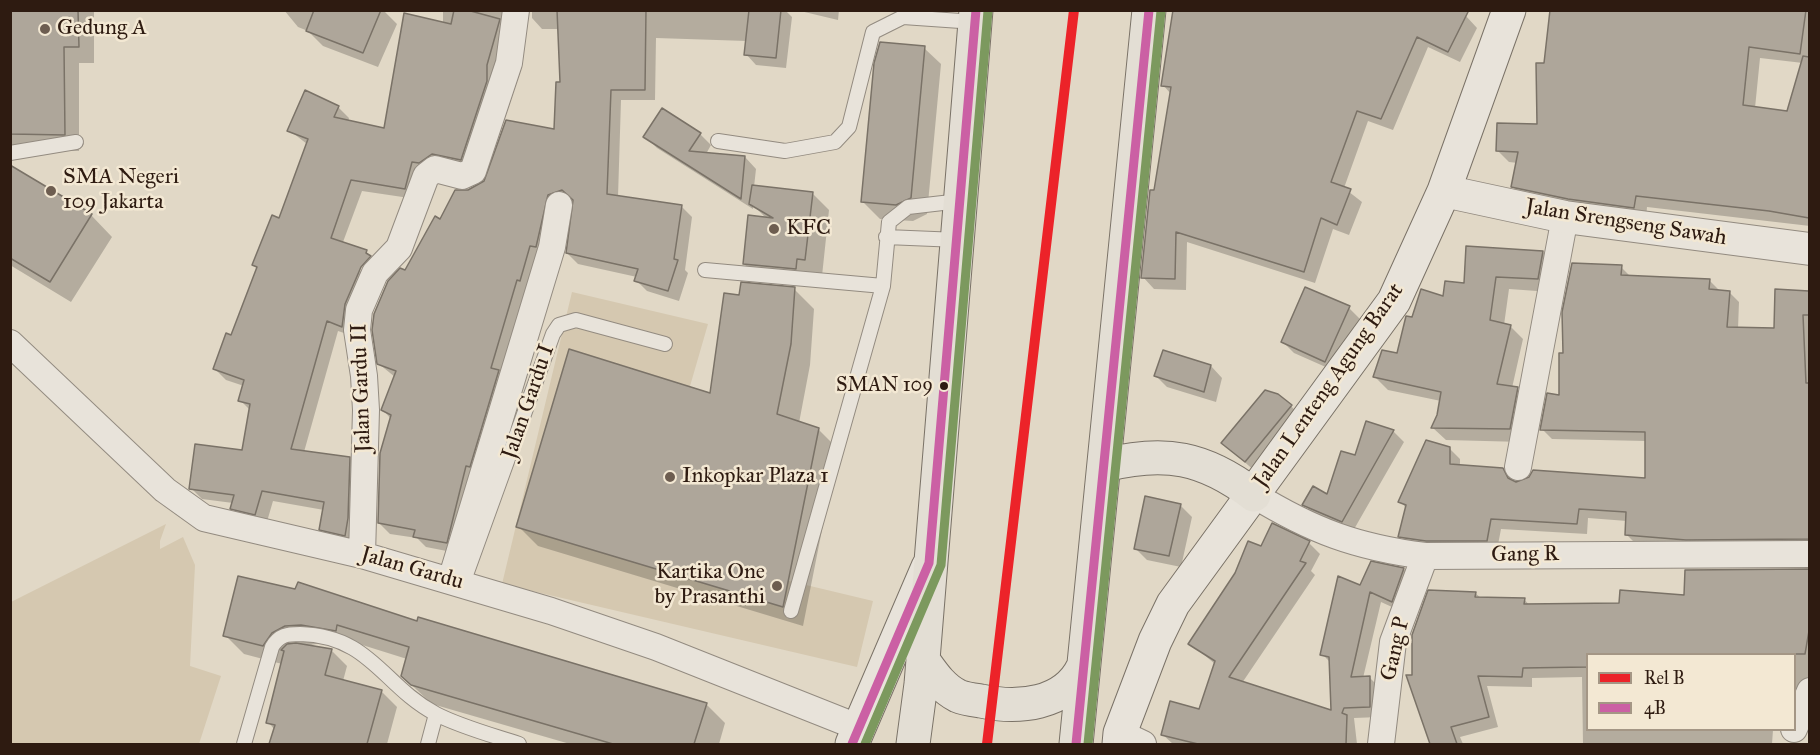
<!DOCTYPE html>
<style>
body{margin:0}
#map{position:relative;width:1820px;height:755px;overflow:hidden;background:#e1d8c6;font-family:"IM FELL Great Primer",serif}
canvas{display:block}
.frame{position:absolute;inset:0;border:12px solid #2e1b11;pointer-events:none}
.legend{position:absolute;left:1586px;top:653px;width:210px;height:78px;box-sizing:border-box;background:#f3e8d3;border:2px solid #a49685;margin:0;padding:8px 10px;list-style:none;font-size:18px;color:#2e1b11}
.legend li{display:flex;align-items:center;gap:12px;height:30px}
.legend b{width:30px;border:2px solid #a49685}
</style>
<div id="map">
<canvas width="1820" height="755"></canvas>
<div class="frame"></div>
<ul class="legend">
<li><b style="height:8px;background:#ec2329"></b>Rel B</li>
<li><b style="height:8px;background:#cb60a4"></b>4B</li>
</ul>
</div>
<script>
const context = document.querySelector('canvas').getContext('2d');
context.lineJoin = 'round';
function paint(path, color) {
  context.fillStyle = color;
  context.fill(path, 'evenodd');
}
function trace(path, color, width, dash) {
  context.strokeStyle = color;
  context.lineWidth = width;
  context.lineCap = dash ? 'butt' : 'round';
  context.setLineDash(dash || []);
  context.stroke(path);
}
function label(font, color, halo, rows, align = 'center') {
  context.font = font + ' "IM FELL Great Primer",serif';
  context.lineWidth = 5;
  context.setLineDash([]);
  context.textBaseline = 'middle';
  context.strokeStyle = halo;
  context.fillStyle = color;
  for (const [text, x, y, turn = 0] of rows) {
    context.save();
    context.translate(x, y);
    context.rotate((+turn || 0) * Math.PI / 180);
    context.textAlign = isNaN(turn) ? turn : align;
    if (halo) context.strokeText(text, 0, 0);
    context.fillText(text, 0, 0);
    context.restore();
  }
}
const green = new Path2D(`
 M572 292 708 324 686 400 781 579 873 601 857 667 502 584Z
 M166 524 160 541V549L183 537 195 565 190 666 221 676 199 744H11V602Z`);
const shadow = new Path2D(`
 M10 10H94V63H79V151L10 150Z
 M284 10H383L397 24 378 67 323 46 308 31 298 27Z
 M443 10H518L472 170 430 173 416 199 362 191 343 242 366 252 371 257H368L355 272 358 274 372 257 377 263 353 336 338 331 304 452 349 458 360 469 355 546 332 540 321 529 324 510 273 501 266 525 243 519 232 508 233 503 202 499 191 488 243 452 251 411 240 400 244 386 226 380 215 369 232 336 258 269 254 265 280 220 307 144 289 130 338 107 349 118 348 122 385 130 443 23Z
 M532 10H785L792 17 786 68 756 65 746 54 747 41 656 38 655 100H621L618 197 681 206 692 217 685 270 688 273 679 301 647 291 636 280 637 277 578 264 567 253 575 200 558 206 457 553 426 547 417 538 390 534 379 523 391 419 383 410 395 377 379 364 406 272 441 221 469 191 555 131 561 83 559 29H542L532 18Z
 M796 10H839L838 20Z
 M1804 10 1810 12V226L1647 207 1646 219 1524 198 1512 186 1518 163 1509 162 1498 151 1538 126 1545 64ZM1760 58 1803 63 1788 113 1755 108Z
 M1466 16 1477 28 1460 62 1428 47 1393 130 1368 121 1344 188 1362 202 1349 235 1333 229 1315 283 1187 242 1186 290 1154 289 1143 277 1171 94 1163 85Z
 M924 48 941 64 927 214 913 221 880 219 863 202Z
 M700 134 711 145 706 154 745 157 756 169 754 187 812 193 829 210 822 276 761 281 744 264 767 219 753 205V209L657 148 645 136Z
 M10 167 91 215 112 237 71 302 10 265Z
 M1543 252 1556 266 1551 292 1509 289 1504 325 1510 326 1523 339 1512 388 1517 389 1530 402 1523 442 1446 440 1433 428 1441 401 1388 390 1375 377 1398 355 1413 318 1465 285Z
 M1621 267 1631 277 1709 280 1719 290 1729 292 1739 302 1738 329H1775L1777 291 1810 292V549L1637 545 1627 535V521L1588 518 1587 534 1501 529 1497 550 1410 546 1400 536 1407 509 1400 501 1450 449 1460 459V466L1503 469 1515 483 1647 480 1646 441 1552 439 1542 429 1561 396 1565 354Z
 M794 289 814 309 810 365 799 423 818 429 838 449 803 626 538 546 518 526 712 395 741 296Z
 M1349 308 1360 319 1337 372 1294 353 1283 342Z
 M1211 366 1222 378 1216 402 1167 387 1156 376Z
 M1291 406 1302 418 1257 473 1223 443Z
 M1367 423 1393 431 1404 442 1353 531 1314 515 1304 504 1328 496 1355 457Z
 M1180 505 1192 517 1181 567 1147 560 1135 548Z
 M1309 543 1320 554 1311 571 1315 575 1242 683 1332 712 1331 663 1322 654 1372 563 1404 569 1414 580 1403 612 1381 602 1363 678H1370L1381 689 1380 717 1354 718 1357 744H1173L1162 734 1200 711 1215 664 1190 643 1262 548Z
 M1810 570V691L1794 710V654H1588V730H1773L1772 744H1583L1582 677 1532 678V687L1487 686 1498 727 1460 737 1463 744H1432L1408 676H1413L1475 593 1481 598 1524 599 1530 606 1621 604 1685 596 1686 571Z
 M239 578 418 623 706 704 725 723 719 744H570L432 704 402 676 407 659 356 643 355 649 321 643 306 646 331 650 347 666 343 681 381 691 397 707 387 744H271L275 730 268 722 282 664 244 654 225 635Z`);
const building = new Path2D(`
 M10 10H78L79 47H64L65 135 10 134Z
 M314 10H381L363 53 306 31Z
 M454 10H467L500 19 487 65V81L461 160 432 154 419 163 412 162 405 189 351 180 331 238 367 250 366 253 371 256 361 267 345 304 342 327 327 321 291 449 350 457 348 518 345 536 319 530 324 502 262 491 255 515 230 509 234 495 189 489 195 444 242 450 250 404 238 401 244 380 213 369 226 333 231 335 257 267 252 265 272 215 279 218 308 139 287 131 305 90 339 106 334 117 384 128 404 13 451 24Z
 M557 10H646L645 90H611L607 194 682 205 674 259 678 260 668 291 634 281 638 269 566 253 573 200 562 190 548 195 536 247 530 246 520 281 517 280 491 368 499 370 470 467 466 466 447 543 413 537 415 530 378 523 380 453 391 415 381 410 396 371 377 364 372 330 374 314 388 281 400 268 405 270 435 216 440 219 455 190H468L484 181 506 120 554 129 556 82H560Z
 M749 10H781L776 58 744 55Z
 M1173 10H1469L1448 52 1417 37 1381 119 1357 111 1331 182 1351 189 1337 225 1321 218 1304 272 1176 232 1175 279 1141 278 1150 190H1154L1171 87 1161 86Z
 M1550 10H1806L1800 54 1749 47 1743 105 1787 111 1803 56 1809 57V218L1769 211 1636 196 1634 208 1568 199 1511 187 1518 152 1496 151 1497 123 1537 124 1536 63H1544Z
 M880 42 925 46 911 198 896 205 861 202 874 63Z
 M662 108 701 133 689 151 745 156 741 199 643 137Z
 M10 165 92 214 50 282 10 258Z
 M752 185 813 192 805 260 797 259 796 269 743 264 748 215 773 218 749 204Z
 M1466 246 1543 251 1538 279 1496 277 1490 320 1511 325 1497 384 1518 387 1510 429 1431 428 1437 415 1441 392 1373 377 1382 350 1397 353 1406 316 1412 317 1421 289 1443 296 1445 281 1464 283Z
 M1572 263 1622 265 1621 275 1710 279 1709 289 1730 291 1727 327 1774 328 1775 289 1809 291V315H1803L1806 383H1809V539L1686 540 1625 535 1626 512 1579 509 1577 524 1491 519 1487 541H1426L1398 537 1406 505 1398 502 1426 440 1450 447V464L1503 468 1508 478 1516 482 1529 477 1533 470 1645 478V432L1540 430 1547 393 1559 395V353H1563L1562 312Z
 M741 282 795 287 791 344 777 414 819 428 783 607 516 527 569 349 710 393 724 293 739 295Z
 M1305 287 1350 306 1325 362 1281 342Z
 M1163 350 1211 365 1204 392 1154 376Z
 M1265 390 1278 394 1292 405 1245 462 1221 443Z
 M1366 421 1394 430 1342 522 1302 505 1313 486 1327 494 1341 451 1355 455Z
 M1145 496 1181 504 1169 556 1134 549Z
 M1272 523 1310 541 1300 561 1306 563 1229 677 1331 710 1329 657 1320 655 1338 576 1360 585 1371 561 1404 568 1392 602 1370 592 1351 677 1370 676V707L1344 708 1342 713 1347 715 1346 744H1198L1161 735 1170 701 1199 709 1215 661 1188 644 1235 573 1248 541 1261 546Z
 M1809 569V631L1805 654H1587V667L1523 668 1522 677 1478 676 1489 717 1451 727 1457 744H1430L1406 675H1412V635L1428 590 1476 592 1475 597 1525 598 1524 604 1619 603 1620 590 1684 595 1685 570Z
 M238 576 295 589 298 582 417 621 418 617 707 703 694 744H613L411 685 401 676 409 647 337 625 336 631 301 625 285 626 272 633 263 646 223 636Z
 M296 643 332 649 325 675 382 690 367 744H269L275 725 266 723 284 651 281 650 287 644Z`);
const service = new Path2D(`
 M718 141 785 151 835 142 849 127 873 32 903 17 975 22
 M10 153 76 142
 M886 237 958 240
 M705 270 883 286
 M463 583 553 334 559 325 576 320 665 344
 M791 611 883 286 889 222 908 207 960 201
 M244 744 272 647C279 635 287 634 300 634 371 636 382 685 436 714 461 727 492 735 519 744
 M428 744 436 714`);
const minor = new Path2D(`
 M10 343 165 490 204 518 362 555 551 611 656 647 860 728
 M1518 467 1565 217
 M1254 495C1313 531 1356 547 1425 556L1810 554
 M362 555 366 410 364 376 357 330 359 310 375 273 399 248 426 176 435 169 462 176 473 171 509 63 516 10
 M451 580 552 247 559 205
 M1794 729 1810 691
 M1120 733 1143 744
 M1381 744 1393 642 1425 556`);
const tertiary = new Path2D(`
 M1444 191 1565 217 1810 249`);
const secondary = new Path2D(`
 M852 744 928 567
 M1119 744 1120 733 1155 641 1173 604 1394 301 1444 191 1509 10`);
const primary = new Path2D(`
 M1105 465C1165 450 1204 457 1254 495
 M923 660C933 674 942 688 958 696 965 699 974 700 981 701 1018 709 1065 705 1083 667
 M913 744 921 684 976 10
 M1076 744 1149 10`);
const bus1 = new Path2D(`
 M852 744 929 563 976 10
 M1076 744 1149 10`);
const bus2 = new Path2D(`
 M865 744 941 565 988 11
 M1088 744 1161 11`);
const rail1 = new Path2D(`
 M987 744 1074 10`);
const markers = [
 [45,29,6,"#6d5d50"],
 [51,191,6,"#6d5d50"],
 [774,229,6,"#6d5d50"],
 [944,386,5,"#2e1b11"],
 [670,477,6,"#6d5d50"],
 [777,586,6,"#6d5d50"]
];
const busNames = [
 ["SMAN 109",933,386]
];
const poiNames = [
 ["Gedung A",57,29],
 ["SMA Negeri",63,178],
 ["109 Jakarta",63,203],
 ["KFC",786,229],
 ["Inkopkar Plaza 1",682,477],
 ["Kartika One",765,573,"right"],
 ["by Prasanthi",765,598,"right"]
];
const streetNames = [
 ["Jalan Srengseng Sawah",1626,223,9],
 ["Jalan Lenteng Agung Barat",1329,386,-55],
 ["Jalan Gardu II",362,388,-92],
 ["Jalan Gardu I",529,402,-71],
 ["Gang R",1525,555,-1],
 ["Jalan Gardu",412,569,16],
 ["Gang P",1396,649,-77]
];
paint(green, '#d5c8b0');
paint(shadow, '#0003');
paint(building, '#aea69a');
trace(building, '#7a7267', 1.5);
trace(service, '#938b80', 16);
trace(minor, '#938b80', 28);
trace(tertiary, '#938b80', 34);
trace(secondary, '#7a7267', 35);
trace(primary, '#7a7267', 35);
trace(service, '#e8e3da', 14);
trace(minor, '#e8e3da', 26);
trace(tertiary, '#e8e3da', 32);
trace(secondary, '#e8e3da', 33);
trace(primary, '#e3ded4', 33);
trace(bus1, '#cb60a4', 9);
trace(bus2, '#7c995e', 9);
trace(rail1, '#ec2329', 10);
for (const [x, y, r, color] of markers) {
  const dot = new Path2D();
  dot.arc(x, y, r, 0, 2 * Math.PI);
  context.fillStyle = color;
  context.fill(dot);
  trace(dot, '#f3e8d3', 2);
}
label('20px', '#2e1b11', '#f3e8d3', busNames, 'right');
label('22px', '#2e1b11', '#f3e8d3', poiNames, 'left');
label('22px', '#2e1b11', '#f3e8d3', streetNames);
</script>
